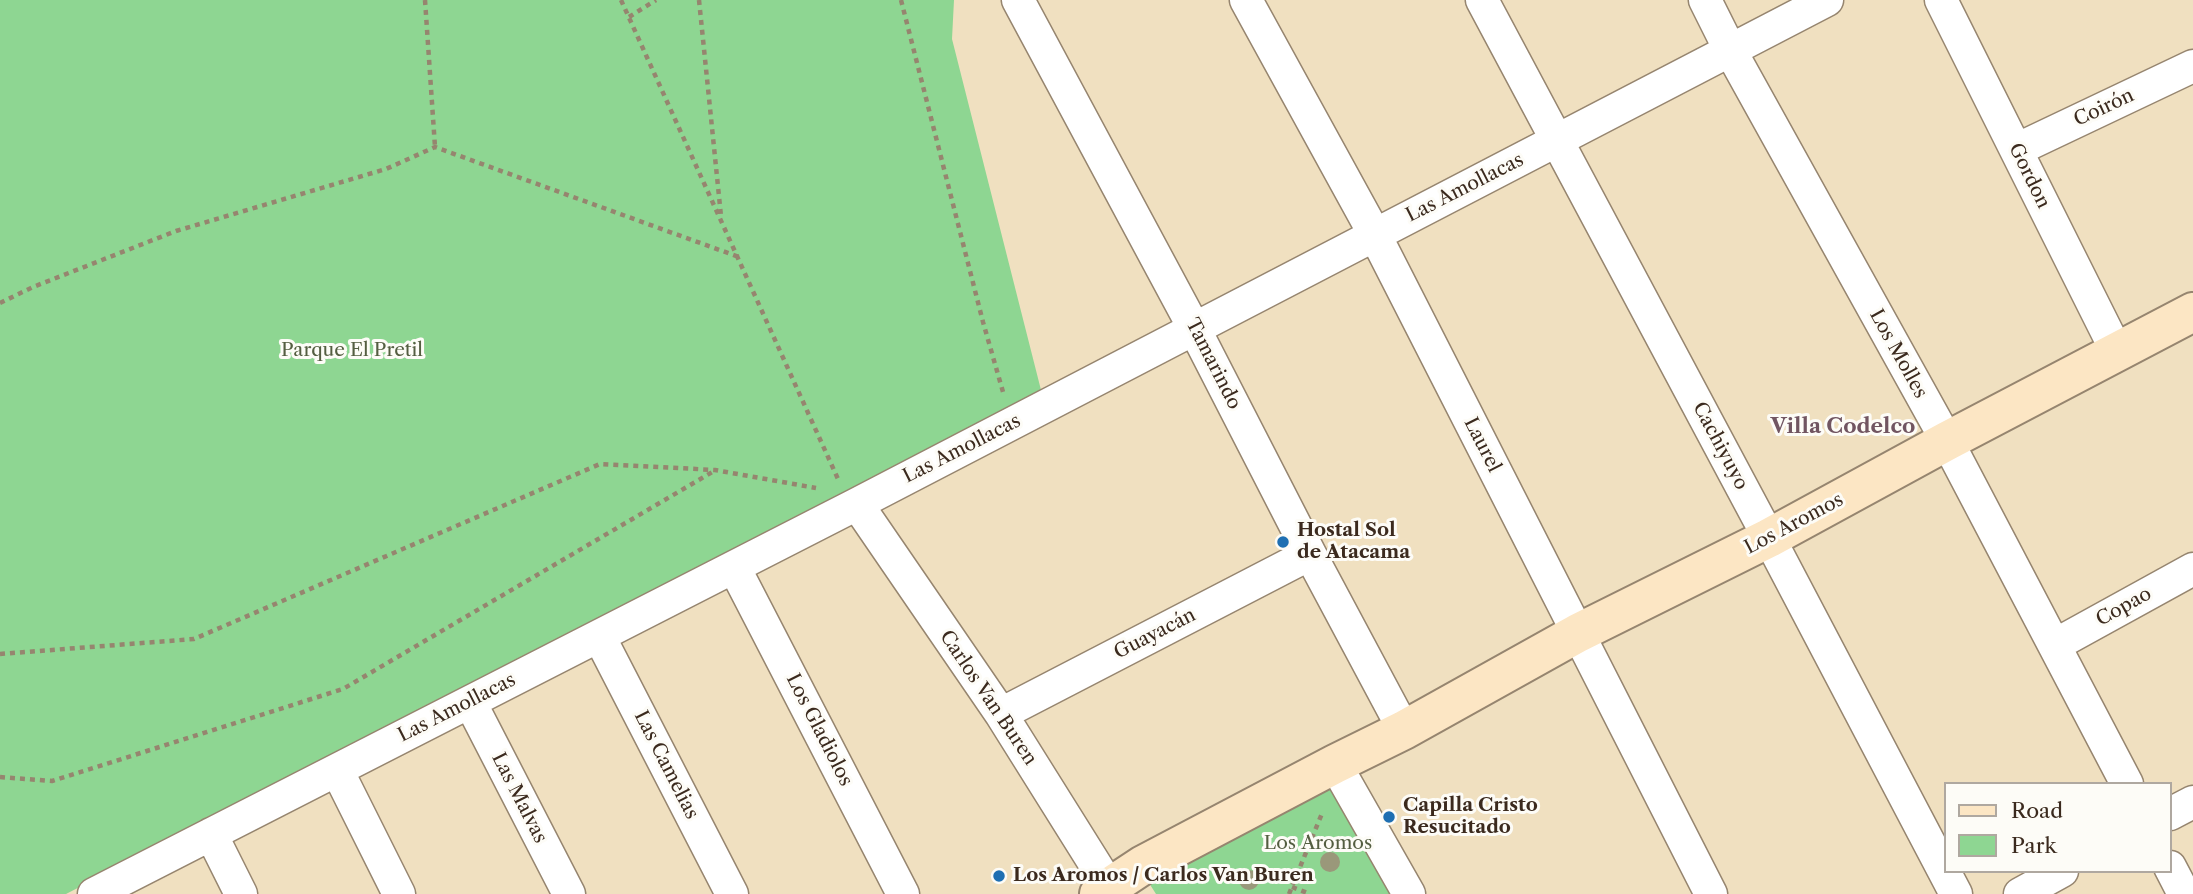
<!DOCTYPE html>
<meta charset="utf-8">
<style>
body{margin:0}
#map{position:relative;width:2193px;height:894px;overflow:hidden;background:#f0e0c0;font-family:"Libre Caslon Text",serif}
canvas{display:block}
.legend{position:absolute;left:1944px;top:782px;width:228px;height:91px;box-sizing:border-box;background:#fdfcf7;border:2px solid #afa8a0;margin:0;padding:9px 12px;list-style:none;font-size:21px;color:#3b2a1e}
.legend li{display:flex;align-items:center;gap:14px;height:35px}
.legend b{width:35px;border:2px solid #afa8a0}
</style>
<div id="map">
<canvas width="2193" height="894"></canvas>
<ul class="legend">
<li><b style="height:9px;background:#fce6c4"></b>Road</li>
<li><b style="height:19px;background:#8ed692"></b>Park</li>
</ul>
</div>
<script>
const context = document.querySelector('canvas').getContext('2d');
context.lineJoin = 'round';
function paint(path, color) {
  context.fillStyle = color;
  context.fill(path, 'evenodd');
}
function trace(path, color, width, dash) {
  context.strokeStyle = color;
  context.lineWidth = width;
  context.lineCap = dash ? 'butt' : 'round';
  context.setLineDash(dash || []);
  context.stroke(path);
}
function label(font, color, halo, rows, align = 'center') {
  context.font = font + ' "Libre Caslon Text",serif';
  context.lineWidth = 6;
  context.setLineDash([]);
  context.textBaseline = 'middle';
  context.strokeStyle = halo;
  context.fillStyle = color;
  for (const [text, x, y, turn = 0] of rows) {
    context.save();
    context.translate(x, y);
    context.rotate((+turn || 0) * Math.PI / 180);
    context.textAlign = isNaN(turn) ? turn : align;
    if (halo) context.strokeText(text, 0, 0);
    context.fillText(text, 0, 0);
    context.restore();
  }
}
const green = new Path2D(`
 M0 0H954L952 39 1042 394 845 492 66 894H0Z
 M1336 777 1401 894H1156L1149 883Z`);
const path = new Path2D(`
 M425 0 435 147
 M621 0 838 479
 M699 0 721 216
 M901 0 983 322 1003 392
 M629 17 656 0
 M0 303 33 287 176 231 386 169 435 147 739 257
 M0 654 194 639 600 464 715 470 816 488
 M0 777 52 781 343 689 714 471
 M1292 887 1310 894
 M1289 894 1323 811`);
const street = new Path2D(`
 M1018 0 1194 328 1310 554 1404 730
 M1246 0 1375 235 1711 894
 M1482 0 1769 538 1956 894
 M1705 0 1730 50 1947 441 2127 784
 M1941 0 2117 352
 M2016 150 2193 66
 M857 504 1001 714 1110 888
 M734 567 903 894
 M599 636 732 894
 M2055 645 2193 569
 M470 702 569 894
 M1001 714 1310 554
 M1335 764 1409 894
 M337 770 399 894
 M2170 814 2193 802
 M211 834 241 894
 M2170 867 2184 894
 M94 894 857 504 1827 0
 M2020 894 2062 871`);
const secondary = new Path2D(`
 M1099 894 1143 865 1335 764 1404 730 1578 633 1769 538 1947 441 2193 312`);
const trees = [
 [1330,862],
 [1249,880]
];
const markers = [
 [1283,542,7,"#1f6fb2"],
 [1389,817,7,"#1f6fb2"],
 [999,876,7,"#1f6fb2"]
];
const streetNames = [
 ["Coirón",2104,108,-25],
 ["Gordon",2029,176,64],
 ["Las Amollacas",1465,188,-27],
 ["Los Molles",1898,354,61],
 ["Tamarindo",1213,364,63],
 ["Laurel",1482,445,63],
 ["Cachiyuyo",1720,446,62],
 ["Las Amollacas",962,449,-27],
 ["Los Aromos",1794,524,-28],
 ["Copao",2124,607,-29],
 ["Guayacán",1155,634,-27],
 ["Carlos Van Buren",988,698,56],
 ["Las Amollacas",457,708,-27],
 ["Los Gladiolos",819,730,63],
 ["Las Camelias",666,765,63],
 ["Las Malvas",519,798,63]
];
const parkNames = [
 ["Parque El Pretil",352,351],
 ["Los Aromos",1318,844]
];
const poiNames = [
 ["Hostal Sol",1297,531],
 ["de Atacama",1297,553],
 ["Capilla Cristo",1403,806],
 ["Resucitado",1403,828],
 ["Los Aromos / Carlos Van Buren",1013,876]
];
const neighbourhoodNames = [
 ["Villa Codelco",1843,427]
];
paint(green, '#8ed692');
trace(street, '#96856f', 35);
trace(secondary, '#96856f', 42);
trace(path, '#96856f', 4.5, [5, 5]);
trace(street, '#fff', 32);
trace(secondary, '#fce6c4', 38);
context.fillStyle = '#9a987a';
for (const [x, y] of trees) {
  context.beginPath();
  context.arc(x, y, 10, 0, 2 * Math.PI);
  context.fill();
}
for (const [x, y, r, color] of markers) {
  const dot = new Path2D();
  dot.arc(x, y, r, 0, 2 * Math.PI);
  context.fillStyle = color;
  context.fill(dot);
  trace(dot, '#fdfcf7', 2.5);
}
label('19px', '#3b2a1e', '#fdfcf7', streetNames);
label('19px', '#545e41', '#fdfcf7', parkNames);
label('bold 19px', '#3b2a1e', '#fdfcf7', poiNames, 'left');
label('bold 21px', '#715561', '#fdfcf7', neighbourhoodNames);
</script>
